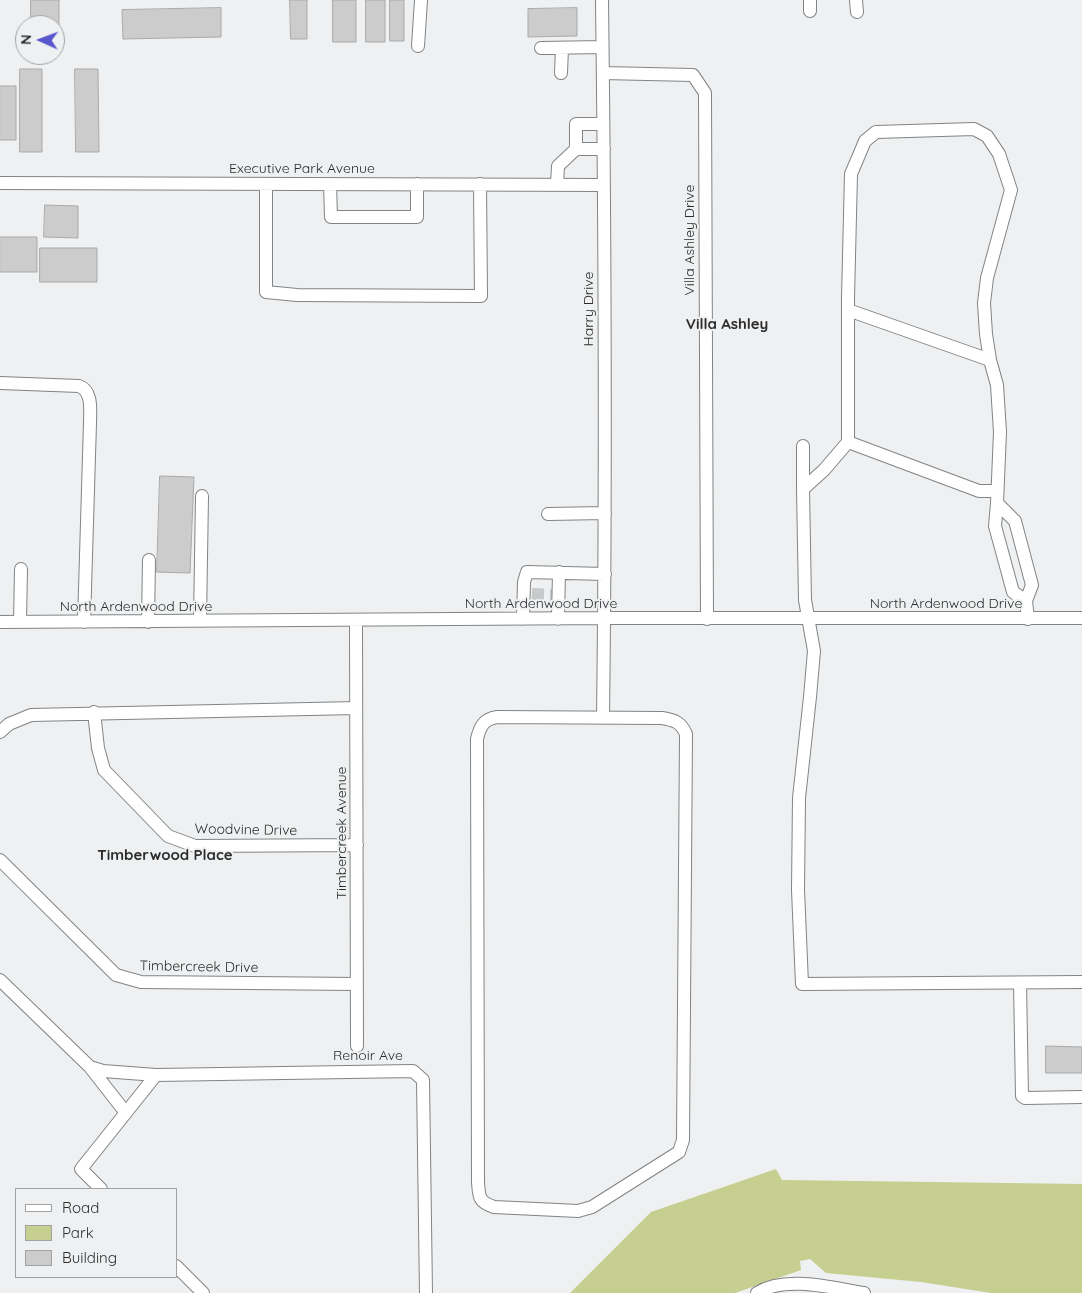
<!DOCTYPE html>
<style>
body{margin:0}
#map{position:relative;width:1082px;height:1293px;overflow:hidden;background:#eef0f1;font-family:Quicksand,sans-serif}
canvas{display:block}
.legend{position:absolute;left:15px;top:1188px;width:162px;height:90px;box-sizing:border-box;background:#eef0f1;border:1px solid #a0a2a3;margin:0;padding:6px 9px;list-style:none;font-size:15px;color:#2c2c2d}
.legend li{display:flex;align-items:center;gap:10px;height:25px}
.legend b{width:25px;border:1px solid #a0a2a3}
.north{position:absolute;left:15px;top:15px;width:50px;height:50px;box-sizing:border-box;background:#eef0f1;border:1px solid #a0a2a3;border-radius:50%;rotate:272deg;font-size:14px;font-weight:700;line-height:20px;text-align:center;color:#2c2c2d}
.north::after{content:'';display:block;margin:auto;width:18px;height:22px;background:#5956ce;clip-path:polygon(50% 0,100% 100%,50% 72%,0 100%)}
</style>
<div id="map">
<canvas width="1082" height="1293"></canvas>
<ul class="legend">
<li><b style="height:6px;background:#fff"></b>Road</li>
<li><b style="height:14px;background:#c6cf8f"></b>Park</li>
<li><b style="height:14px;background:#cccccd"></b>Building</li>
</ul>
<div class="north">N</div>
</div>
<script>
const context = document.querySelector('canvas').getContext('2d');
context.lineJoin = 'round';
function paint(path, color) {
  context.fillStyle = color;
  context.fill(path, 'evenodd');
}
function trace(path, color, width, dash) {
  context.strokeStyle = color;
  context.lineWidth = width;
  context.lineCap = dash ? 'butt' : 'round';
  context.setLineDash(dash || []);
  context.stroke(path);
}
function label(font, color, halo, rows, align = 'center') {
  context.font = font + ' Quicksand,sans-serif';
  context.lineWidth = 4;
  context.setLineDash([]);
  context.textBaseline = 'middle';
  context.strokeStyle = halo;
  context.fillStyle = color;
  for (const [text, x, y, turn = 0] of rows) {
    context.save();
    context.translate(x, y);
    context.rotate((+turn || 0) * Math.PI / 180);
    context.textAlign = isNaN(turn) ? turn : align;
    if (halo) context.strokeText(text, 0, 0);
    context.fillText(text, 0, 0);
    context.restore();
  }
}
const green = new Path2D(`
 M776 1169 782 1180 1082 1184V1293H991L921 1282 826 1273 810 1259 800 1261 801 1270 735 1293H570L651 1212Z`);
const building = new Path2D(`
 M31 0H59V41H55V25H31Z
 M290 0H307V39H291Z
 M333 0H356V42H333Z
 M366 0H385V42H366Z
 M390 0H404V41H390Z
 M221 8V37L123 39 122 10Z
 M577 8V36L528 37V9Z
 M20 69H42V152H20Z
 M75 69H98L99 152H76Z
 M0 86H16V140H0Z
 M45 205 78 206V238L44 237Z
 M0 237H37V272H0Z
 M40 248H97V282H40Z
 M160 476 194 477 190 573 157 572Z
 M1046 1046 1082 1047V1073H1046Z`);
const minorTunnel = new Path2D(`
 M532 594 555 595`);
const minor = new Path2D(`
 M602 0C605 239 606 478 603 718
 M856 0 857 12
 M810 11V0
 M418 46 421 0
 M541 48 602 47
 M561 73 562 48
 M603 73 693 75 705 93 707 619
 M576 149H604
 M0 183 604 185
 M266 184V292L297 295 481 296 480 184
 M330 184 331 217H417V184
 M557 184 558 166 576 149V124H603
 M848 310 990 360
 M0 383 79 386C93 391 90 411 90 423L84 622
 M848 442 979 491H997
 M803 446V489
 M997 503 1000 432 997 385 990 360 986 334 984 303 987 278 1011 190 999 154 987 136 974 129 876 132 865 141 851 174 848 298V442L824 470 803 489 805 600 814 651 810 697 799 798 798 890 802 984 1082 982
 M548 514 605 513
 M1026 601 1013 592 995 526 997 503 1015 521 1032 585 1026 601 1028 619
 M523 619 524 582 527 572 605 574
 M558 619 559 572
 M200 621 202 496
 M356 621 357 1046
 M0 622 605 618H1082
 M20 622 21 569
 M148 622 149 560
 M94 712 98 748 104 770 168 836 195 846 357 845
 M497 717 662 718C674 720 681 722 686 734L683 1140 679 1152 592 1207 578 1211 494 1207C479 1202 479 1198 478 1182L477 739C480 726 484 719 497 717Z
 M0 732 9 724 31 715 356 708
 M0 860 116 975 141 982 357 984
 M0 980 90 1067 103 1071 156 1075 413 1071 423 1080 426 1293
 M1020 983 1022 1096 1025 1098 1082 1097
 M90 1067 126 1113
 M101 1189 81 1169 156 1075
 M176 1266 203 1293
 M757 1293C786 1275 832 1288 864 1293`);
const streetNames = [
 ["Executive Park Avenue",302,169],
 ["Villa Ashley Drive",690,240,-90],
 ["Harry Drive",589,309,-90],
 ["North Ardenwood Drive",541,604],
 ["North Ardenwood Drive",946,604],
 ["North Ardenwood Drive",136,607],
 ["Woodvine Drive",246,830,1],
 ["Timbercreek Avenue",342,833,-90],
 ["Timbercreek Drive",199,967,1],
 ["Renoir Ave",368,1056]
];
const neighbourhoodNames = [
 ["Villa Ashley",727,324],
 ["Timberwood Place",165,855]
];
paint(green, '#c6cf8f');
paint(building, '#cccccd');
trace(building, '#a9a9aa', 1);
trace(minorTunnel, '#c7c9ca', 12, [12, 6]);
trace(minor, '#828384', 14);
trace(minor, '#fff', 12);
label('14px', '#2c2c2d', '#eef0f1', streetNames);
label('bold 15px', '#2c2c2d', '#eef0f1', neighbourhoodNames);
</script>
